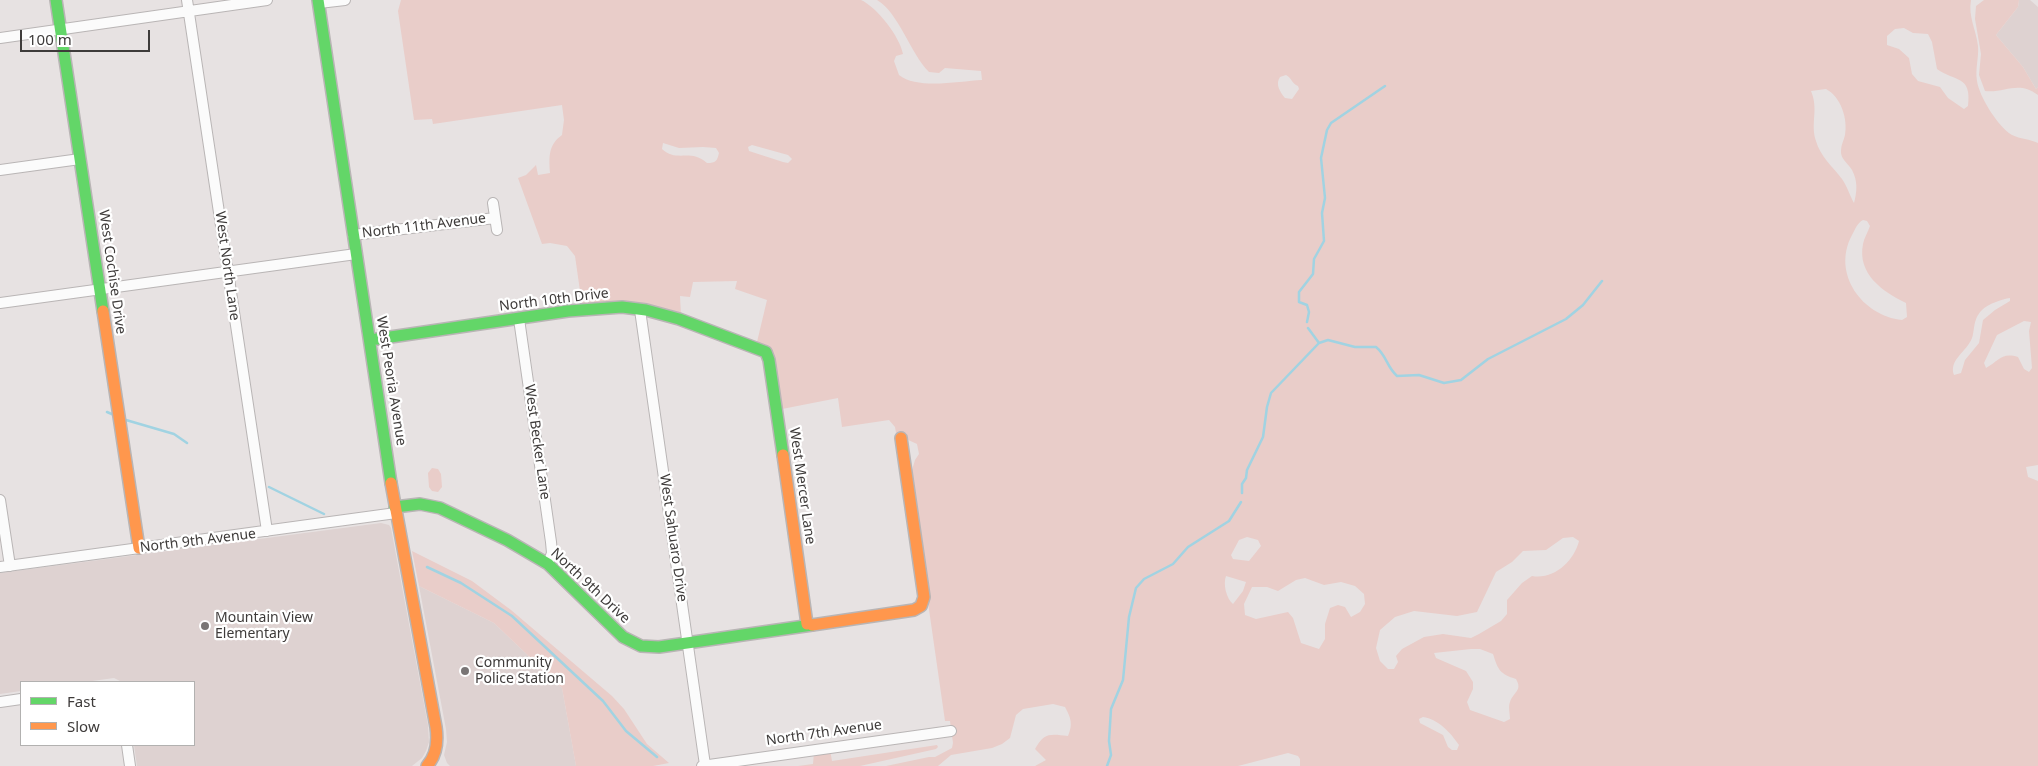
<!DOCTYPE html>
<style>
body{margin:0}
#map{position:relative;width:2038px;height:766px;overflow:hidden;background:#e7e2e2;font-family:"Noto Sans",sans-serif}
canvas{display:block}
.legend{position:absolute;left:20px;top:681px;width:175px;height:65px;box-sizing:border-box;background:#fff;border:1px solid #b2b1b0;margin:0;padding:6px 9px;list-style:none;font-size:15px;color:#3e3b3a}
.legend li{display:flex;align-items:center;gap:10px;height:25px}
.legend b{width:25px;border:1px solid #b2b1b0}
.scale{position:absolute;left:20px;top:30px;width:130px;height:22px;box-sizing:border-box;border:2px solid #3e3b3a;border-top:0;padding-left:6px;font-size:15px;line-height:18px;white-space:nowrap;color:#3e3b3a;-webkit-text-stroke:4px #fff;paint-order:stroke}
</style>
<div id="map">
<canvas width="2038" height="766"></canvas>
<ul class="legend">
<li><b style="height:6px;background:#63d668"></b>Fast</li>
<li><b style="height:6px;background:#ff974d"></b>Slow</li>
</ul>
<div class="scale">100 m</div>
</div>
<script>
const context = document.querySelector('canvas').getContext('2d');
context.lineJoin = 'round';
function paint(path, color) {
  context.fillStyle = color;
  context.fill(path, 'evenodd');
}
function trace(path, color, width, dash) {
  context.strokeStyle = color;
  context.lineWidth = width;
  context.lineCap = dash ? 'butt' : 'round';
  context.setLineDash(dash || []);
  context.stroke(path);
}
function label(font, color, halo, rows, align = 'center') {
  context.font = font + ' "Noto Sans",sans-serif';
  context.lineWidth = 4.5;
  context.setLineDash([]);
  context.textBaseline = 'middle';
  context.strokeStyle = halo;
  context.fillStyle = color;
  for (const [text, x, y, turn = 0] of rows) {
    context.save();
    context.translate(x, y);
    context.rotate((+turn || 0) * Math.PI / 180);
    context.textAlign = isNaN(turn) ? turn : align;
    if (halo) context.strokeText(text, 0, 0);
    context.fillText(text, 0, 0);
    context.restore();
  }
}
const built = new Path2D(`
 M2019 0H2030L2038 7V87L2036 89 2023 67 1996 35 2018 7Z
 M381 523 389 525 391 528 428 725 429 742 426 751 422 758 412 766H137L134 745H194V682H122L114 678 85 682H21V691L0 694V573Z
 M419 586 494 623 562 688 576 766H450L447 763 444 755 447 742 446 729Z`);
const green = new Path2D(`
 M401 0H861C877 7 900 37 903 54L896 56 894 61 899 75C918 90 959 81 982 80L981 71 945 68 939 73 929 72C910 53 899 13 877 0H1971C1968 17 1976 29 1978 46 1979 57 1975 69 1977 81 1979 96 1998 127 2012 135 2020 139 2030 139 2038 143V465L2026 467 2028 477 2038 481V766H1300V759L1298 756 1288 753 1238 766H1035L1046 760 1035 749C1044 732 1051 734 1068 736 1073 724 1071 718 1065 707L1053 704 1023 709 1016 715 1010 738 1002 744 992 748 951 755 938 766H886L929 757H935L952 748 953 743 950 721H945L910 477 915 460 919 454 917 444 904 438 897 439 895 427 889 420 842 427 838 398 782 409 757 342 767 300 735 289 737 281 693 282 690 297 680 296 681 315 582 305 575 256 567 246 550 243 542 244 518 178 526 175 536 165 538 175 550 173C549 157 548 145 562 135L564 120 562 105 433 124 432 119 414 120 398 11ZM1904 28 1913 33 1928 34 1932 42 1937 69C1955 82 1972 75 1968 106L1964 109 1948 98 1940 87 1918 81 1912 74 1909 58 1899 49 1887 45V36L1895 29ZM1286 75C1292 78 1292 84 1298 86L1299 89 1292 99 1285 98C1280 92 1275 84 1280 77ZM1826 89C1841 97 1848 119 1845 135 1844 140 1841 145 1841 150 1840 159 1848 163 1852 170 1858 181 1857 192 1854 203 1850 196 1847 186 1842 179 1833 167 1820 156 1816 141 1810 123 1819 110 1811 91ZM663 143 679 148 703 147 716 148 719 153C717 161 716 163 707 163 690 148 677 163 662 149ZM752 145 788 155 792 159 788 163 783 162 749 151 748 147ZM1863 220 1867 221 1870 226C1868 232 1864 238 1863 244 1857 274 1883 292 1906 303L1907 317 1902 320C1863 316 1831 274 1852 235 1855 230 1857 223 1863 220ZM2010 298V301L1995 310 1983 320 1979 343 1965 360 1961 373 1954 375C1949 361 1964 353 1970 342 1976 334 1971 321 1982 310 1988 304 2002 299 2010 298ZM2024 321 2031 322 2029 331 2032 368 2029 372 2024 369 2018 357C2001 352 1999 361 1986 368L1984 363 1997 335ZM1247 537 1258 540 1261 546 1249 561 1233 559 1231 555 1239 540ZM1573 537 1579 541C1574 561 1554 580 1532 576L1522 583 1507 600V614L1501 621 1479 634 1471 638 1443 634 1424 637 1402 649 1396 656 1398 662 1394 669H1388L1380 661 1376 648 1380 630 1395 617 1414 611 1457 616 1477 612 1496 572 1512 562 1523 551 1546 550 1563 538ZM1226 576 1246 582 1243 591 1233 604C1226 598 1223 584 1226 576ZM1305 578 1324 585 1341 582 1355 586 1364 594 1365 604 1360 612 1351 617 1345 607 1338 605 1330 608 1325 624V639L1319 649 1301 643 1293 618 1288 612 1256 619 1245 615 1244 604 1252 587H1267L1278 591 1296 580ZM1471 649H1480L1493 654C1498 670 1500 674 1516 679 1523 691 1513 692 1510 702 1508 706 1510 714 1510 719L1504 722 1470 710 1467 702 1473 689V682L1466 671 1436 658 1434 653ZM1423 717C1438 719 1451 733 1459 745L1457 750H1452L1448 747 1443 735 1420 723 1419 719Z
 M1984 0H2019L2018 7 1996 35 2023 67 2036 89 2038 87V95C2018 80 2006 93 1985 91L1979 75 1981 54 1975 19 1976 6Z
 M432 468 438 469 441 474 442 487 438 492 432 491 429 487 428 473Z
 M412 551 472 581 511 610 612 696 624 709 647 744 669 763 653 766H576L562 688 494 623 419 586Z
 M937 745 938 747 936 749 860 766H798L813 764 814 752 830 750 832 761Z`);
const stream = new Path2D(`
 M1307 322 1309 312 1307 305 1299 302V292L1313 274 1314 259 1324 241 1322 213 1325 198 1321 158 1327 130 1331 123 1385 86
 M1308 328 1319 343
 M107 412 114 415
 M126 420 174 434 187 443
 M269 487 324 514
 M1242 493V484L1246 478 1247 470 1263 437 1267 407 1271 393 1319 343 1328 340 1355 347H1376C1387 356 1386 366 1397 376L1419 375 1444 383 1461 380 1488 359 1566 319 1583 305 1602 281
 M427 567 461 583 512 616 603 701 626 731 657 757
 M1107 766 1111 755 1109 741 1111 709 1123 680 1129 617 1136 588 1144 579 1173 564 1188 547 1229 521 1241 502`);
const street = new Path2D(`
 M187 0 267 531
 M319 3 345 0
 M0 38 267 0
 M0 170 80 159
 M493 203 497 230
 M353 235 495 218
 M0 303 356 254
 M640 310 705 765
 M519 319 551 542 552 553 548 564
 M0 500 10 566
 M0 567 396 513
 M0 702 21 699
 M127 745 130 766
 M702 766 951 731`);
const fast = new Path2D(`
 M56 0 103 311
 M318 0 391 483
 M370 340 568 311 622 307 646 310 679 319 766 352 769 360 783 455
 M395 507 420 504 440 508 507 540 548 564 623 637 641 646 659 647 812 625`);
const slow = new Path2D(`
 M103 311 139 548
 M783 455 807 624
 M391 483 436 727C438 741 437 755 427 766
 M812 625 914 610 921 606 924 597 901 438`);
const markers = [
 [205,626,5,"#797575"],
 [465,671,5,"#797575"]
];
const streetNames = [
 ["North 11th Avenue",424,226,-7],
 ["West North Lane",227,266,82],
 ["West Cochise Drive",112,272,82],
 ["North 10th Drive",554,300,-7],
 ["West Peoria Avenue",391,381,81],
 ["West Becker Lane",537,442,82],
 ["West Mercer Lane",802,486,82],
 ["West Sahuaro Drive",673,538,82],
 ["North 9th Avenue",198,541,-7],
 ["North 9th Drive",590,586,43],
 ["North 7th Avenue",824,733,-8]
];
const poiNames = [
 ["Mountain View",215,618],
 ["Elementary",215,634],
 ["Community",475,663],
 ["Police Station",475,679]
];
paint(built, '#ded2d1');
paint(green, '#e9cdc9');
trace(stream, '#a1d3e2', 2.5);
trace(street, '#b9b5b5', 12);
trace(fast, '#b9b5b5', 14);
trace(slow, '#b9b5b5', 14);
trace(street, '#fbfbfb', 10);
trace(fast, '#63d668', 11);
trace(slow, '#ff974d', 11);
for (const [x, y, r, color] of markers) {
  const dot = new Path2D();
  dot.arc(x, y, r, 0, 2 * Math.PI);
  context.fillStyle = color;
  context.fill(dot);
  trace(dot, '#fff', 2);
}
label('14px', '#3e3b3a', '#fff', streetNames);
label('14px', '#3e3b3a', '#fff', poiNames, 'left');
</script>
